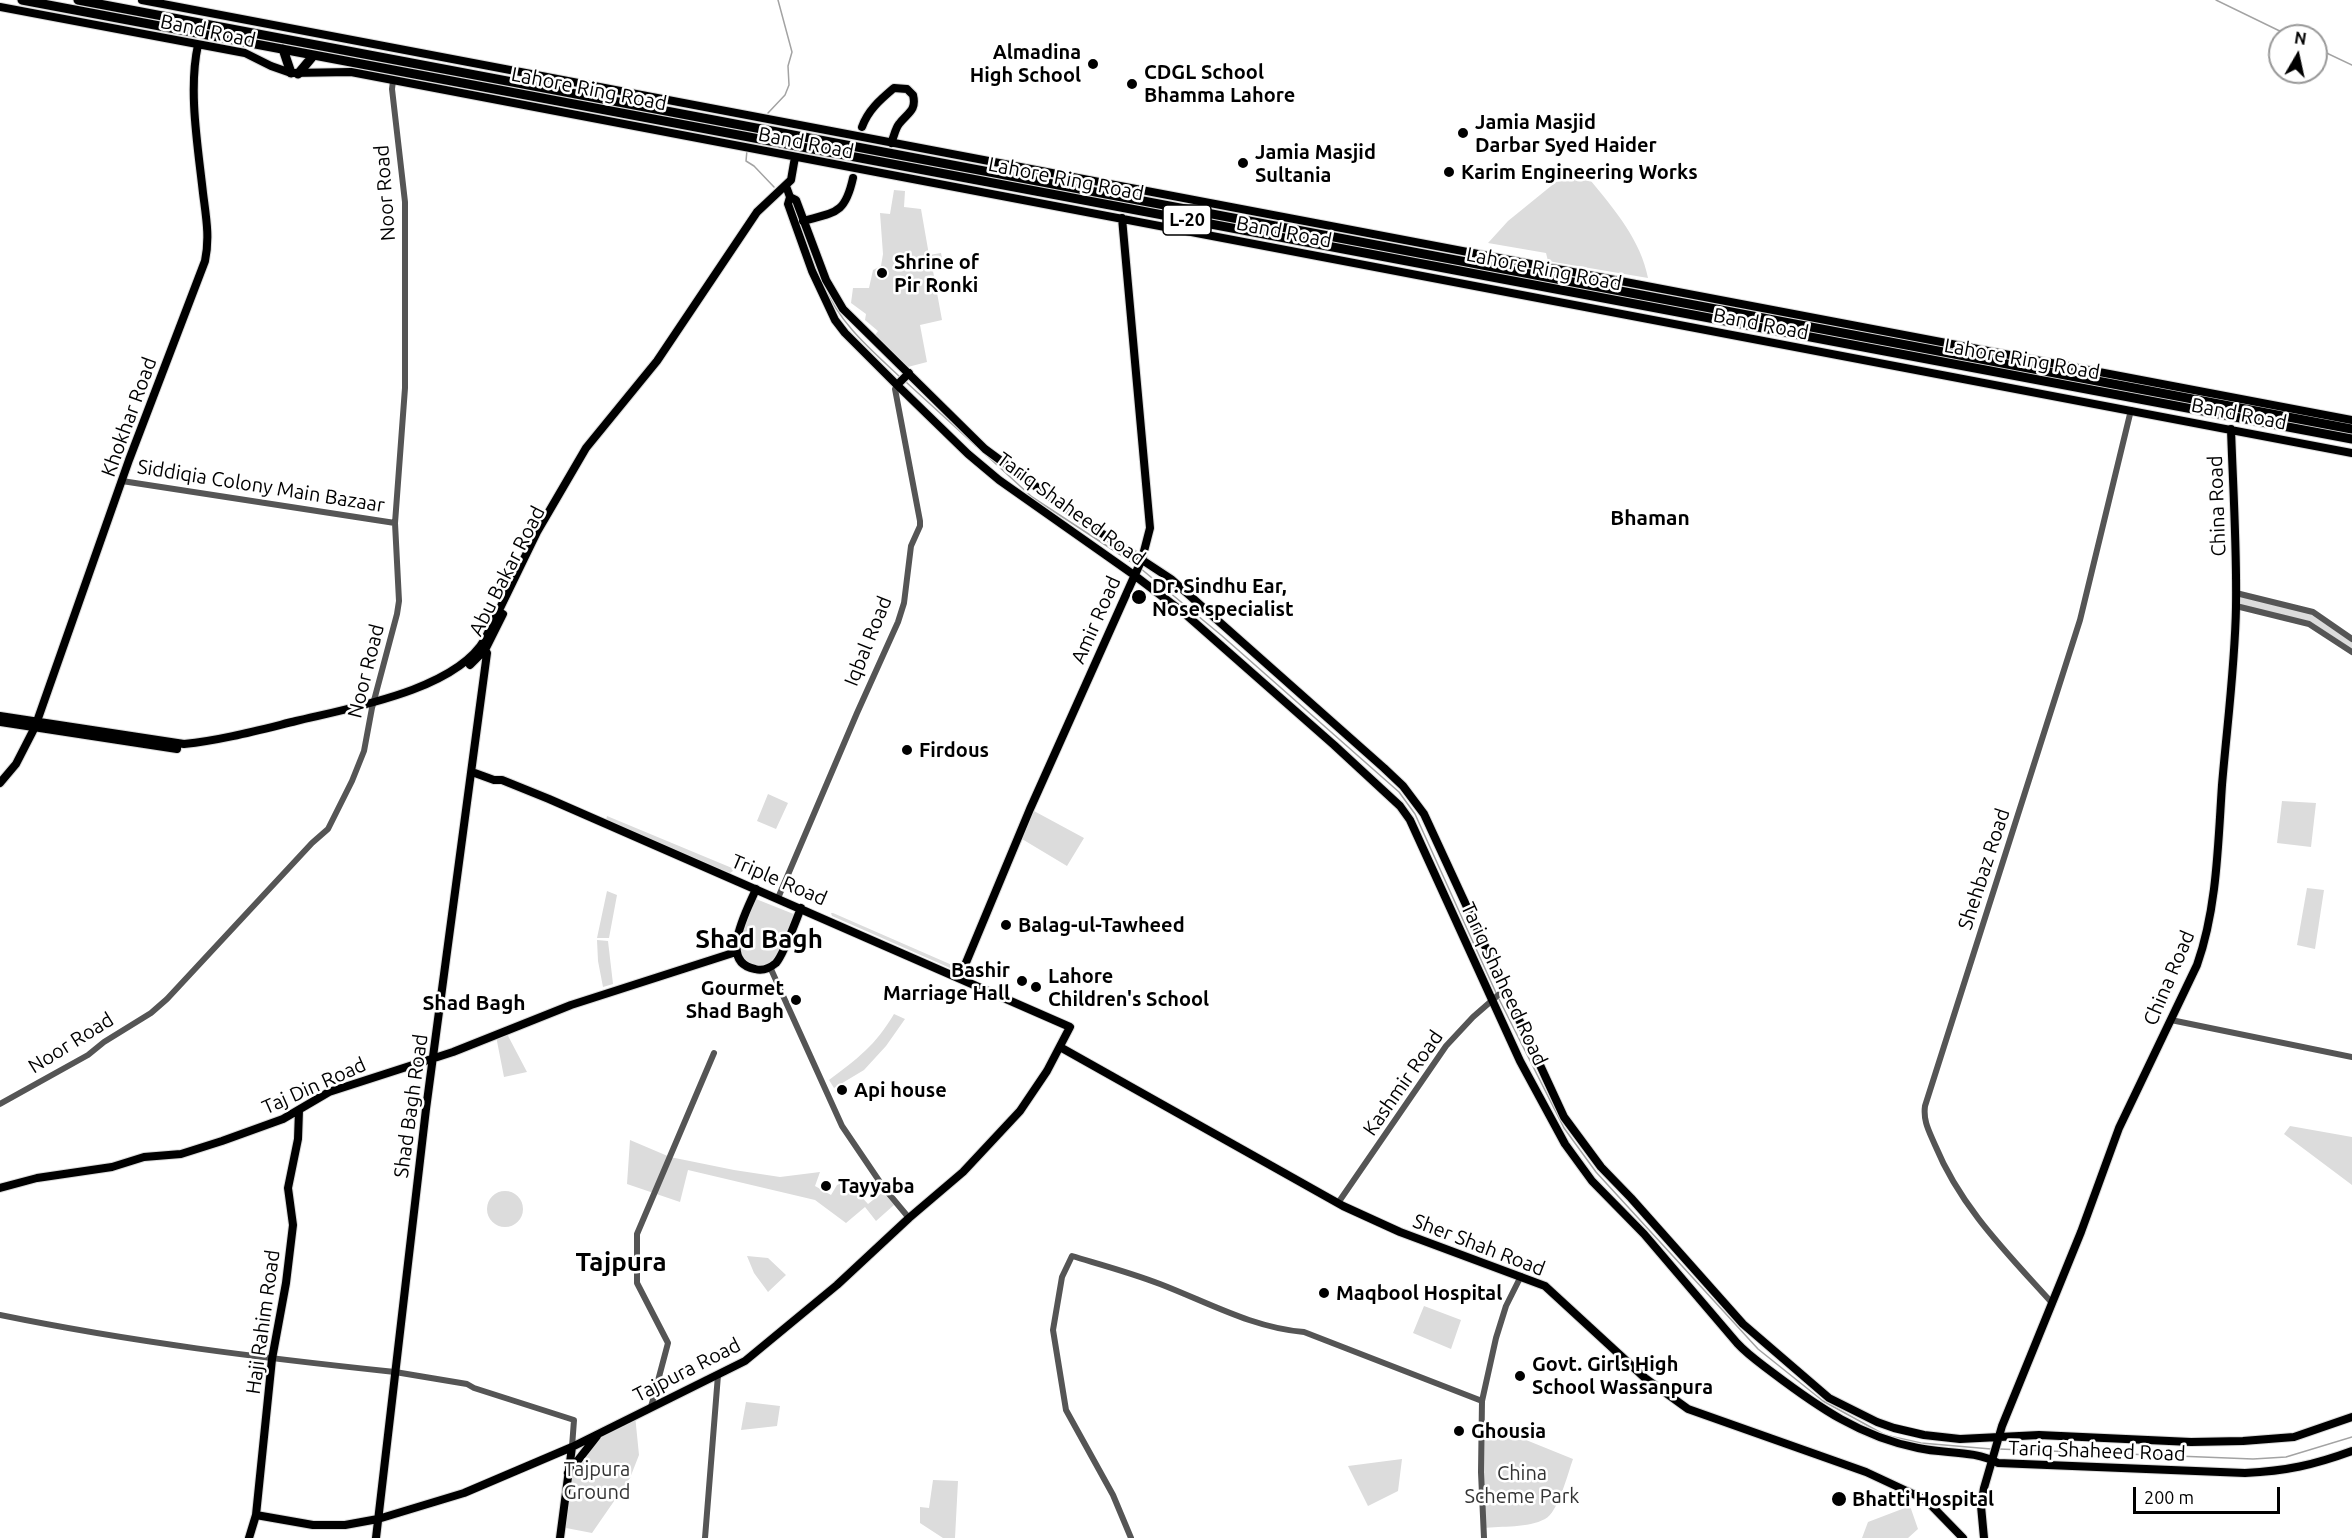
<!DOCTYPE html>
<style>
body{margin:0}
#map{position:relative;width:2352px;height:1538px;overflow:hidden;background:#fff;font-family:Ubuntu,sans-serif}
canvas{display:block}
.north{position:absolute;left:2268px;top:24px;width:60px;height:60px;box-sizing:border-box;background:#fff;border:2px solid #999;border-radius:50%;rotate:9deg;font-size:16px;font-weight:700;line-height:24px;text-align:center;color:#000}
.north::after{content:'';display:block;margin:auto;width:21px;height:27px;background:#000;clip-path:polygon(50% 0,100% 100%,50% 72%,0 100%)}
.scale{position:absolute;left:2133px;top:1487px;width:147px;height:27px;box-sizing:border-box;border:3px solid #000;border-top:0;padding-left:8px;font-size:18px;line-height:21px;white-space:nowrap;color:#000;-webkit-text-stroke:4px #fff;paint-order:stroke}
</style>
<div id="map">
<canvas width="2352" height="1538"></canvas>
<div class="north">N</div>
<div class="scale">200 m</div>
</div>
<script>
const context = document.querySelector('canvas').getContext('2d');
context.lineJoin = 'round';
function paint(path, color) {
  context.fillStyle = color;
  context.fill(path, 'evenodd');
}
function trace(path, color, width, dash) {
  context.strokeStyle = color;
  context.lineWidth = width;
  context.lineCap = dash ? 'butt' : 'round';
  context.setLineDash(dash || []);
  context.stroke(path);
}
function label(font, color, halo, rows, align = 'center') {
  context.font = font + ' Ubuntu,sans-serif';
  context.lineWidth = 5;
  context.setLineDash([]);
  context.textBaseline = 'middle';
  context.strokeStyle = halo;
  context.fillStyle = color;
  for (const [text, x, y, turn = 0] of rows) {
    context.save();
    context.translate(x, y);
    context.rotate((+turn || 0) * Math.PI / 180);
    context.textAlign = isNaN(turn) ? turn : align;
    if (halo) context.strokeText(text, 0, 0);
    context.fillText(text, 0, 0);
    context.restore();
  }
}
const green = new Path2D(`
 M1567 179 1591 181C1615 210 1641 241 1648 278L1548 261 1546 253 1488 243 1508 221 1556 182Z
 M894 190 905 191 904 207 921 209 929 255 941 253 944 268 934 266 933 271 942 320 920 325 927 362 904 368 873 338 878 331 865 320 866 314 851 303 853 288H869L873 270 881 266 883 254 880 213 890 214Z
 M2240 596 2309 613 2352 642V649L2314 624 2238 605Z
 M768 794 788 803 776 829 757 821Z
 M2282 801 2316 803 2311 847 2277 843Z
 M1034 811 1084 838 1067 866 1022 839Z
 M607 816 732 868 733 871 730 873 606 820Z
 M2307 888 2324 890 2315 949 2297 945Z
 M607 891 617 895 609 938H597Z
 M756 899 796 915C788 932 773 983 747 962 741 957 736 950 737 942 738 931 751 910 756 899Z
 M833 913 952 965 955 967 950 968 832 916 831 913Z
 M597 940 608 941 613 984 603 987 598 961Z
 M894 1014 905 1019 886 1046 864 1070 834 1088 829 1080C858 1058 875 1046 894 1014Z
 M506 1032 527 1072 504 1077 496 1036Z
 M2290 1126 2352 1137V1185L2284 1134Z
 M630 1140 670 1157 734 1170 780 1177 820 1172 815 1186 831 1195 837 1185 847 1181 868 1204 883 1192 894 1205 876 1221 865 1207 846 1223 815 1200 688 1170 680 1202 627 1184Z
 M487 1209a18 18 0 1 1 36 0a18 18 0 1 1-36 0Z
 M747 1256 768 1258 786 1275 768 1292 754 1273Z
 M1424 1306 1461 1320 1451 1349 1413 1333Z
 M746 1402 780 1406 777 1426 741 1430Z
 M635 1415 639 1455 630 1478 592 1533 561 1527 569 1474 607 1430Z
 M1484 1423 1573 1459C1568 1473 1558 1513 1545 1519 1528 1528 1502 1526 1483 1528Z
 M1402 1459 1398 1491 1368 1506 1348 1466Z
 M933 1480 958 1481 955 1538H943L920 1523V1507L929 1508Z
 M1910 1506 1918 1529 1908 1538H1862L1868 1522Z`);
const stream = new Path2D(`
 M2216 0 2290 36
 M2316 48 2352 65
 M768 113 785 95 789 85 788 66 792 52 778 0
 M747 150 746 161 754 166 774 187
 M794 209 816 266
 M824 285C839 323 870 349 900 377
 M906 382 976 446
 M984 453 1032 497 1136 565
 M1140 568 1221 635 1399 792 1415 814 1497 995
 M1499 999 1564 1128 1596 1172 1758 1349 1823 1401 1885 1435 1921 1443 1991 1449
 M1999 1449 2253 1459 2286 1457 2352 1437`);
const minor = new Path2D(`
 M122 481 395 523
 M2236 593 2313 612 2352 639
 M2236 606 2309 624 2352 652
 M778 898 857 713 898 622 904 603 911 546 920 526V521L895 389 897 385
 M770 967 842 1126 884 1188 909 1218
 M2171 1020 2352 1057
 M0 1104 88 1055 104 1042 151 1013 167 999 312 843 328 829 352 781 364 751 372 708 397 614 399 601 395 523 405 388V202L392 89 393 81
 M1338 1203 1446 1046 1473 1017 1504 990
 M2052 1303C2007 1253 1961 1208 1935 1145 1929 1131 1923 1121 1925 1106L2080 620 2131 410
 M0 1315C131 1342 262 1358 395 1372L467 1384 474 1388 574 1420 572 1447
 M651 1407 668 1343 637 1283V1234L714 1053
 M705 1538 718 1375
 M1131 1538 1113 1495 1066 1410 1053 1330 1062 1277 1072 1256C1102 1265 1132 1273 1160 1284 1207 1302 1253 1328 1304 1332L1482 1401
 M1484 1538 1481 1472 1482 1401 1496 1338 1506 1306 1521 1276`);
const major = new Path2D(`
 M142 0 2352 420
 M0 7 245 53 271 66 291 73 351 72 2352 453
 M862 127C868 110 880 100 894 88L907 89 913 95C917 111 907 113 899 124 895 129 894 137 891 143
 M786 186 790 197 796 200 826 280 843 309 985 449 1080 519 1171 579 1384 768 1403 786 1424 814 1564 1117 1601 1167 1631 1198 1743 1324 1829 1398 1877 1422 1894 1428 1924 1435 1960 1439 2039 1435 2191 1442 2243 1441 2294 1437 2352 1417
 M790 197 788 204 812 271 835 320 845 333 897 385 968 454 999 480 1134 575 1184 613 1334 745 1400 806 1410 820 1520 1061 1565 1144 1592 1181 1644 1234 1737 1343C1748 1355 1760 1363 1773 1373 1818 1407 1861 1437 1918 1448 1945 1454 1974 1450 1998 1463L2245 1473C2286 1471 2314 1465 2352 1451
 M803 221C836 212 845 214 853 178
 M897 385 909 373
 M470 665 485 650 503 614
 M0 716 184 744C222 740 259 730 296 721 350 708 456 690 485 639L537 532 586 448 657 361 757 212 791 180 795 157
 M0 722 177 749
 M0 783 16 764 35 727 129 460 205 261C210 237 206 217 203 193 198 147 188 90 198 45
 M756 889C748 909 717 962 755 969 762 971 770 968 776 963 784 954 796 920 801 908
 M960 977 1030 809 1142 559 1150 528 1122 218
 M1060 1047 1343 1206 1400 1232 1545 1286 1645 1378 1688 1409 1866 1472 1926 1500 1963 1538
 M0 1188 37 1178 112 1167 144 1157 181 1154 222 1141 283 1119 329 1092 453 1052 571 1005 736 952
 M568 1473 597 1436
 M256 1515 313 1525H345L378 1519 464 1493 572 1447 745 1361 837 1285 909 1218 963 1172 1020 1111 1047 1071 1070 1027 549 799 502 780H494L472 772
 M249 1538 256 1515 272 1359 286 1283 293 1225 288 1188 298 1139 299 1110
 M376 1538 426 1109 487 653 484 648
 M560 1538 572 1447
 M1984 1538 1981 1506 1984 1488 2002 1426 2081 1232 2119 1128 2197 965C2217 909 2218 844 2222 785 2227 726 2235 666 2236 607 2237 548 2233 488 2231 429`);
const highway = new Path2D(`
 M22 0 2352 439
 M78 0 2352 429
 M283 49 291 73
 M298 74 313 56`);
const markers = [
 [1093,64,6,"#000"],
 [1132,84,6,"#000"],
 [1463,133,6,"#000"],
 [1243,163,6,"#000"],
 [1449,172,6,"#000"],
 [882,273,6,"#000"],
 [1139,597,8,"#000"],
 [907,750,6,"#000"],
 [1006,925,6,"#000"],
 [1022,981,6,"#000"],
 [1036,987,6,"#000"],
 [796,1000,6,"#000"],
 [842,1090,6,"#000"],
 [826,1186,6,"#000"],
 [1324,1293,6,"#000"],
 [1520,1376,6,"#000"],
 [1459,1431,6,"#000"],
 [1839,1499,8,"#000"]
];
const shields = [
 [1187,220,48]
];
const shieldNames = [
 ["L-20",1187,220]
];
const streetNames = [
 ["Band Road",208,31,12],
 ["Lahore Ring Road",589,89,11],
 ["Band Road",806,143,11],
 ["Lahore Ring Road",1066,179,11],
 ["Noor Road",385,193,-94],
 ["Band Road",1284,232,11],
 ["Lahore Ring Road",1544,269,11],
 ["Band Road",1761,324,11],
 ["Lahore Ring Road",2022,359,10],
 ["Band Road",2239,414,11],
 ["Khokhar Road",129,417,-70],
 ["Siddiqia Colony Main Bazaar",261,486,9],
 ["China Road",2217,506,-92],
 ["Tariq Shaheed Road",1071,509,36],
 ["Abu Bakar Road",507,571,-63],
 ["Amir Road",1096,620,-66],
 ["Iqbal Road",868,641,-68],
 ["Noor Road",366,671,-76],
 ["Shehbaz Road",1984,869,-72],
 ["Triple Road",779,880,23],
 ["China Road",2169,978,-67],
 ["Tariq Shaheed Road",1504,984,65],
 ["Noor Road",71,1043,-32],
 ["Kashmir Road",1403,1083,-55],
 ["Taj Din Road",314,1086,-24],
 ["Shad Bagh Road",411,1106,-82],
 ["Sher Shah Road",1479,1245,21],
 ["Haji Rahim Road",263,1322,-82],
 ["Tajpura Road",687,1370,-27],
 ["Tariq Shaheed Road",2097,1451,2]
];
const poiNames = [
 ["Almadina",1081,52,"right"],
 ["High School",1081,75,"right"],
 ["CDGL School",1144,72],
 ["Bhamma Lahore",1144,95],
 ["Jamia Masjid",1475,122],
 ["Darbar Syed Haider",1475,145],
 ["Jamia Masjid",1255,152],
 ["Sultania",1255,175],
 ["Karim Engineering Works",1461,172],
 ["Shrine of",894,262],
 ["Pir Ronki",894,285],
 ["Dr. Sindhu Ear,",1152,586],
 ["Nose specialist",1152,609],
 ["Firdous",919,750],
 ["Balag-ul-Tawheed",1018,925],
 ["Bashir",1010,970,"right"],
 ["Marriage Hall",1010,993,"right"],
 ["Lahore",1048,976],
 ["Children's School",1048,999],
 ["Gourmet",784,988,"right"],
 ["Shad Bagh",784,1011,"right"],
 ["Api house",854,1090],
 ["Tayyaba",838,1186],
 ["Maqbool Hospital",1336,1293],
 ["Govt. Girls High",1532,1364],
 ["School Wassanpura",1532,1387],
 ["Ghousia",1471,1431],
 ["Bhatti Hospital",1852,1499]
];
const parkNames = [
 ["Tajpura",597,1469],
 ["Ground",597,1492],
 ["China",1522,1473],
 ["Scheme Park",1522,1496]
];
const neighbourhoodNames = [
 ["Bhaman",1650,518],
 ["Shad Bagh",474,1003]
];
const districtNames = [
 ["Shad Bagh",759,939],
 ["Tajpura",621,1262]
];
paint(green, '#dcdcdc');
trace(stream, '#a3a3a3', 1.5);
trace(major, '#dbdbdb', 10);
trace(highway, '#dbdbdb', 11);
trace(minor, '#555', 6);
trace(major, '#000', 8);
trace(highway, '#000', 9);
for (const [x, y, r, color] of markers) {
  const dot = new Path2D();
  dot.arc(x, y, r, 0, 2 * Math.PI);
  context.fillStyle = color;
  context.fill(dot);
  trace(dot, '#fff', 2);
}
for (const [x, y, w] of shields) {
  const box = new Path2D();
  box.roundRect(x - w / 2, y - 15, w, 30, 4.5);
  context.fillStyle = '#fff';
  context.fill(box);
  trace(box, '#000', 1.5);
}
label('bold 18px', '#000', null, shieldNames);
label('20px', '#000', '#fff', streetNames);
label('bold 20px', '#000', '#fff', poiNames, 'left');
label('20px', '#333', '#fff', parkNames);
label('bold 21px', '#000', '#fff', neighbourhoodNames);
label('bold 26px', '#000', '#fff', districtNames);
</script>
